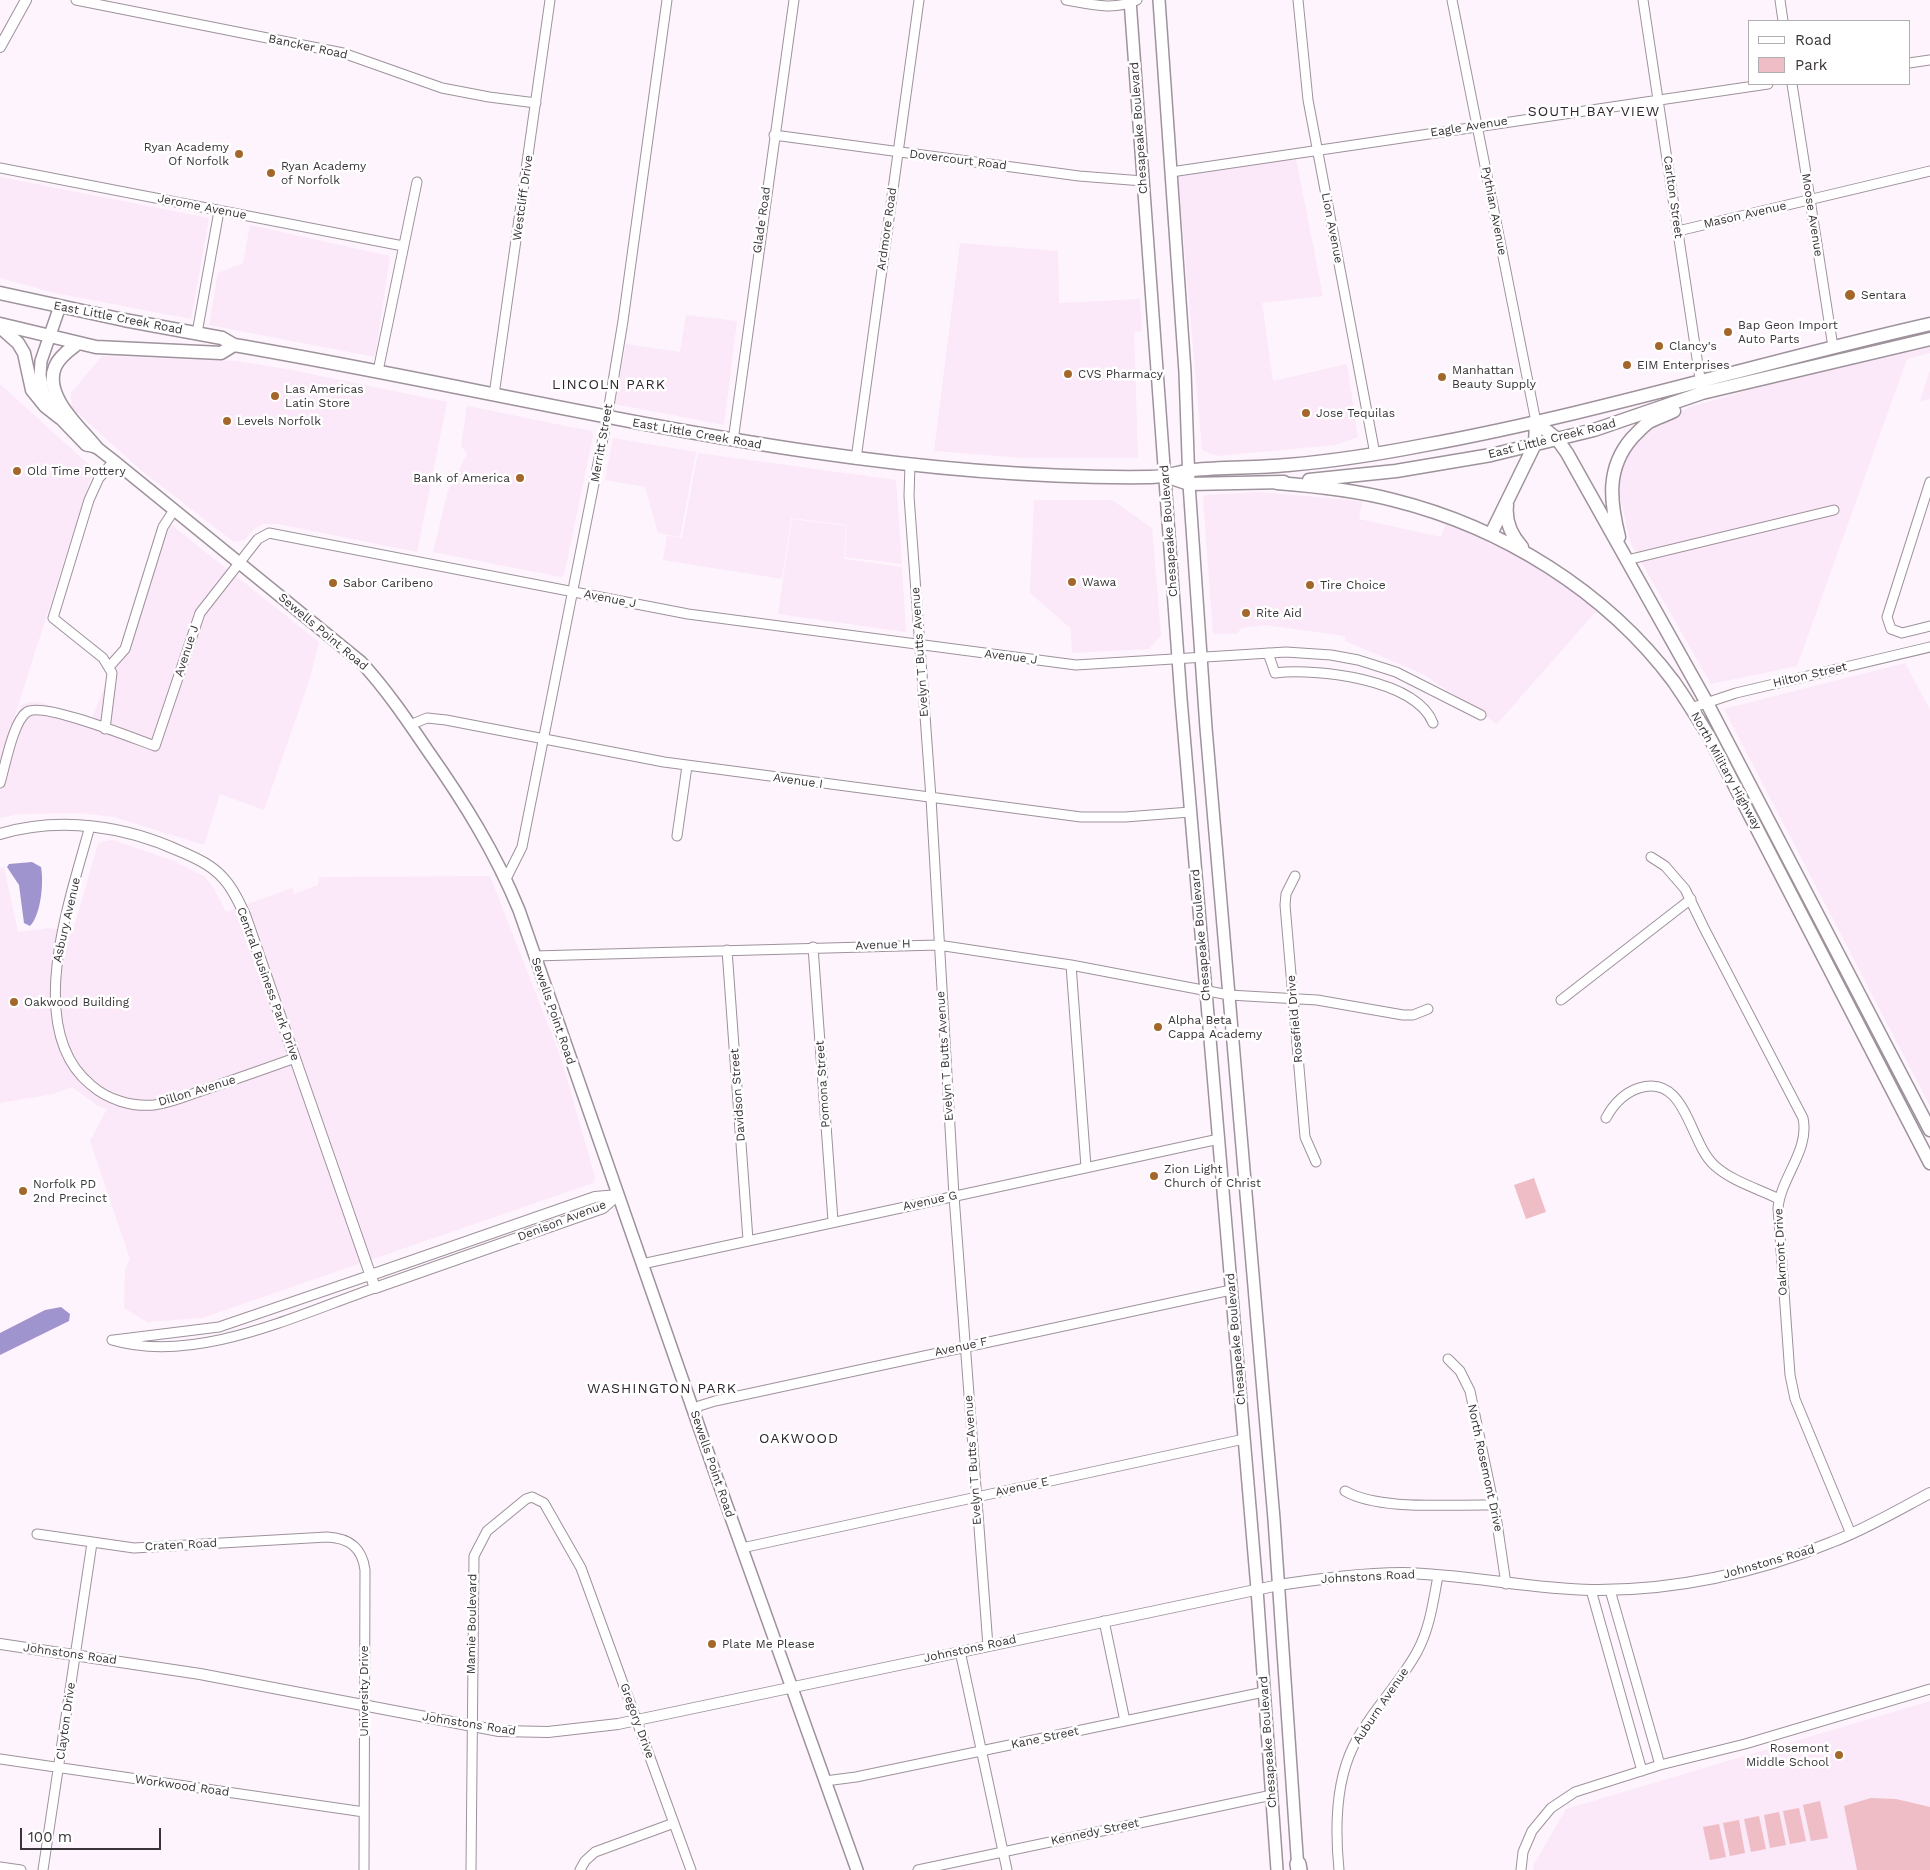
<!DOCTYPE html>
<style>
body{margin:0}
#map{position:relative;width:1930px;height:1870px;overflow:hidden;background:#fef4fd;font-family:"Work Sans",sans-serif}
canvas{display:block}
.legend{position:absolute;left:1748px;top:20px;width:162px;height:65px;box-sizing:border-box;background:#fff;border:1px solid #b0aeaf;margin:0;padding:6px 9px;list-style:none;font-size:15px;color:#393438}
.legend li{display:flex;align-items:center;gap:10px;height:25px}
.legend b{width:25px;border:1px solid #b0aeaf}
.scale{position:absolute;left:20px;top:1828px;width:141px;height:22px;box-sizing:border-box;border:2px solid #393438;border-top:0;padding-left:6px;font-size:15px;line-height:18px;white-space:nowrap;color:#393438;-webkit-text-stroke:4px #fff;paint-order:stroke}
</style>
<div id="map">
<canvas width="1930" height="1870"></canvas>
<ul class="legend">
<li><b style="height:6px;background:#fff"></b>Road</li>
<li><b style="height:14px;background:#efbdc5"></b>Park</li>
</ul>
<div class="scale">100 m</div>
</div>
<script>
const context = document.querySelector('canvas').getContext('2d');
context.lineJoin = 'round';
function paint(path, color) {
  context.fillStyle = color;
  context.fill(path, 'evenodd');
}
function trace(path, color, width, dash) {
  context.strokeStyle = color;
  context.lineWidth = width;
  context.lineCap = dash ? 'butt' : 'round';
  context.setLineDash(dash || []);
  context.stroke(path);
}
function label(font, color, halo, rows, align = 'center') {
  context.font = font + ' "Work Sans",sans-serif';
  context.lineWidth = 5;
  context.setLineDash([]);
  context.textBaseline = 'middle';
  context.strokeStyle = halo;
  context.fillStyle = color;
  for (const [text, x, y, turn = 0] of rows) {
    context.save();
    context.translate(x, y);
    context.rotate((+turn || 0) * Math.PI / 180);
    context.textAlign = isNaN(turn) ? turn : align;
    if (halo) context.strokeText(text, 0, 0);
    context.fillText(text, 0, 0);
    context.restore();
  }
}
const built = new Path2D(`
 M1296 159 1323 296 1262 303 1273 381 1347 364 1358 437 1335 445 1217 456 1202 450 1178 176Z
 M0 177 209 218 191 319 55 293 0 278Z
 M250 225 390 256 375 357 209 325 218 273 243 263Z
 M960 243 1058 251 1059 303 1140 299 1142 331 1134 332 1138 458H1025L934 451Z
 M686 315 737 321 724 425 615 404 626 344 680 352Z
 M1930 347V353L1907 359 1797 666 1711 684 1631 544 1619 493 1622 462 1641 438 1655 427 1690 407 1787 379Z
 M102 356 236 361 287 369 447 402 417 552 278 524H263L254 529 245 540 234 542 142 471 72 408 71 393Z
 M1930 370V399L1920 401Z
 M0 384 97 472 89 483 0 762Z
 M467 406 591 431 593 436 564 575 561 577 433 552 448 491 467 454 461 446Z
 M613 438 696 452 680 537 658 533 645 487 605 480Z
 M698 453 896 480 902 564 845 557 847 525 791 518 782 579 663 560 667 536 682 538Z
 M1259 492 1362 501 1359 519 1441 537 1446 523 1525 560 1599 608 1497 724 1423 674 1345 641V636L1265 625 1242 628 1236 634H1213L1203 498 1206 495Z
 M1034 500H1112L1152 528 1161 635 1149 649 1072 653 1071 629 1030 593Z
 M164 519 319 642 309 681 264 810 220 794 204 845 114 817 79 813 19 814 0 818V771L21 705 31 702 42 703 92 718 129 624Z
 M792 519 846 526 844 559 902 567 906 632 778 614Z
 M1905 663 1930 710V1106L1724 709Z
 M113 840 174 861 204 876 213 887 226 912 292 888 294 894 318 885 319 877 490 876 561 1058 595 1177 593 1183 202 1318 147 1322 124 1308 125 1270 130 1259 90 1141 107 1109 98 1106 72 1087 53 1094 0 1103V868L4 867 18 932 48 928 73 931 98 844 105 841Z
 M1930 1701V1870H1534L1533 1866 1566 1809Z`);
const green = new Path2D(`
 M1534 1178 1546 1212 1526 1219 1514 1185Z
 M1871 1798 1896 1799 1930 1807V1870H1857L1844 1806Z
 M1820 1801 1828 1838 1811 1841 1803 1805Z
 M1799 1808 1806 1841 1790 1844 1783 1811Z
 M1779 1812 1786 1845 1770 1848 1764 1815Z
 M1759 1816 1766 1849 1751 1852 1744 1819Z
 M1739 1820 1745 1853 1730 1856 1723 1823Z
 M1719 1824 1726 1857 1710 1860 1703 1827Z`);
const water = new Path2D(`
 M32 862 41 867C44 882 41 915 30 926L24 923 19 885 7 867 9 864Z
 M61 1307 70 1314 69 1321 0 1355V1333L45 1310Z`);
const minor = new Path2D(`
 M76 0 343 53 442 88 489 97 536 103
 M1066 0C1090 4 1114 11 1137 0
 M1298 0 1308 100 1375 454
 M1452 0 1536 422
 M1643 0 1701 385
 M1780 0 1783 21
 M1909 63 1930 60
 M1792 84 1833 347
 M774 135 1079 176 1143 181
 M0 168 403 246
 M1171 172 1768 84
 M1678 231 1930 171
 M197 333 219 211
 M378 371 417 182
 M494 395 550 0
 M733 441 794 0
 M856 459 919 0
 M910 465 909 496 931 798 954 1196 988 1646
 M1930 482 1887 617 1891 629 1902 633 1930 626
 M1627 560 1834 510
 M1268 653 1275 673C1316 668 1416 679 1433 723
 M109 667 125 649 163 527 174 510
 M1691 708 1736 693 1930 647
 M410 725 427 718 446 720 664 762 1081 817H1125L1190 812
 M105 729 112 673 103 658 53 618 89 500 99 478 114 461
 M0 783C5 767 13 721 27 712 42 701 135 739 155 746L200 613 258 539 269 533 688 614 1076 665 1286 652 1331 655 1358 660 1396 672 1481 715
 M90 826C71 897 22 1029 91 1085 108 1100 132 1107 154 1105 169 1103 184 1097 198 1092 230 1081 262 1070 295 1058
 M677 836 687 766
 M1651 857 1665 866 1685 889 1704 928 1803 1118C1810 1150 1781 1177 1778 1208L1790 1375 1795 1399 1851 1534
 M1295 876 1286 894 1285 905 1305 1137 1316 1162
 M506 879 522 847 607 418 623 321 667 0
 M813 947 833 1221
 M727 950 748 1240
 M534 956 938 945 1071 965 1229 995 1317 1000 1403 1015H1413L1428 1009
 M1071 965 1086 1167
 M1561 1000 1691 899
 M1606 1118C1613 1105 1624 1093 1639 1088 1686 1073 1689 1142 1714 1165 1731 1181 1759 1189 1779 1199
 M642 1264 1219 1139
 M112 1340C196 1365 296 1315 375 1288
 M114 1340 219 1327 371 1275
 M1448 1359 1460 1371 1470 1391 1496 1516 1506 1584
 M694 1413 699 1406 715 1401 1231 1290
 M1345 1491C1379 1511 1452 1504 1493 1505
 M37 1534 134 1548 327 1537C349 1538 362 1547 365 1570L364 1870
 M742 1548 1244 1439
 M1591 1590 1642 1771
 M1610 1590 1660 1765
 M1104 1621 1125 1721
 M960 1651 1007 1870
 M0 1759 364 1812
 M825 1781 856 1777 1264 1692
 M0 1867 21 1870
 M43 1870 92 1543
 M471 1870 474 1556 487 1531 526 1499 532 1497 544 1503 581 1568 691 1870
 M580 1870 585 1861 595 1852 674 1823
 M918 1870 1272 1795
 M1339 1870C1335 1830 1335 1784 1353 1747 1370 1712 1399 1685 1417 1652 1430 1628 1433 1602 1438 1576
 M1521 1870 1523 1852 1532 1831 1551 1808 1575 1792 1660 1765 1745 1744 1930 1689`);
const tertiary = new Path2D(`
 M0 47 26 0
 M0 834C61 816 126 826 182 852 198 859 213 866 224 879 233 889 239 902 245 915L375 1288 603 1208 618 1195
 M371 1275 595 1197 618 1195
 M0 1644 200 1674 499 1731 548 1732 618 1724 1279 1585C1320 1579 1362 1573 1403 1573 1466 1574 1529 1589 1592 1590 1673 1591 1757 1573 1832 1542 1866 1529 1898 1510 1930 1493`);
const secondary = new Path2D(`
 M1130 0 1181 699 1257 1589 1277 1870
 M1159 0 1185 372 1189 484 1206 728 1274 1519 1298 1870
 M60 306 41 361 40 376 44 395 59 417 86 445 96 447 114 461 361 662C386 689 407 720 428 751 464 802 495 852 519 910L714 1470 857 1870`);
const primary = new Path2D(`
 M0 293 124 320 222 338 234 345C539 397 839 481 1150 477 1165 477 1178 472 1193 470 1224 467 1256 468 1288 465 1334 461 1379 454 1425 445 1595 414 1761 362 1930 324
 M0 324 96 347 221 353 234 345
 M0 327 18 343 24 353 32 390 45 406 59 417
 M77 344C69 350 59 357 55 367 43 396 80 427 96 447
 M1536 422 1557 439 1567 453 1707 703 1930 1130
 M1165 476 1189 484 1284 482
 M1309 480 1396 471 1491 455 1594 430 1702 393 1930 339
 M1277 483C1316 486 1355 490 1393 500 1502 527 1606 591 1674 682 1687 701 1699 720 1711 740L1930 1163
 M1507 505C1505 522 1511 535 1522 547
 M1491 534 1535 444 1536 422
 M1619 537C1610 501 1606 468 1632 438 1637 433 1643 426 1649 422 1657 418 1666 415 1674 411`);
const motorway = new Path2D(`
 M1298 1864 1299 1870`);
const markers = [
 [239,154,5,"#a4672b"],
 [271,173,5,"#a4672b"],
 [1850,295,6,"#a4672b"],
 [1728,332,5,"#a4672b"],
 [1659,346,5,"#a4672b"],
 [1627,365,5,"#a4672b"],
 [1068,374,5,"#a4672b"],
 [1442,377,5,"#a4672b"],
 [275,396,5,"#a4672b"],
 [1306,413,5,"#a4672b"],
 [227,421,5,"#a4672b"],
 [17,471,5,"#a4672b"],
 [520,478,5,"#a4672b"],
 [1072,582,5,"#a4672b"],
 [333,583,5,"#a4672b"],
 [1310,585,5,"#a4672b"],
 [1246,613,5,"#a4672b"],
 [14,1002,5,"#a4672b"],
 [1158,1027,5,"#a4672b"],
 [1154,1176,5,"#a4672b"],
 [23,1191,5,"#a4672b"],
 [712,1644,5,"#a4672b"],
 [1839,1755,5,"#a4672b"]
];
const streetNames = [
 ["Bancker Road",308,47,12],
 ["Eagle Avenue",1469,127,-9],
 ["Chesapeake Boulevard",1139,128,-94],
 ["Dovercourt Road",958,160,7],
 ["Carlton Street",1673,197,82],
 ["Westcliff Drive",523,198,-82],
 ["Jerome Avenue",202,207,11],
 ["Pythian Avenue",1494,211,79],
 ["Mason Avenue",1745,215,-13],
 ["Moose Avenue",1812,215,81],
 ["Glade Road",762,220,-82],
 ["Lion Avenue",1332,228,79],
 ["Ardmore Road",887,229,-82],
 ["East Little Creek Road",118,318,11],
 ["East Little Creek Road",697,434,10],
 ["East Little Creek Road",1552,439,-14],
 ["Merritt Street",602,443,-80],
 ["Chesapeake Boulevard",1169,531,-94],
 ["Avenue J",610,599,11],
 ["Sewells Point Road",323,632,40],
 ["Avenue J",187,651,-72],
 ["Evelyn T Butts Avenue",920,652,-94],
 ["Avenue J",1011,657,7],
 ["Hilton Street",1810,675,-13],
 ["North Military Highway",1726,771,61],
 ["Avenue I",798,781,8],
 ["Asbury Avenue",67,920,-77],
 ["Chesapeake Boulevard",1201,935,-95],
 ["Avenue H",883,945,-2],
 ["Central Business Park Drive",268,984,70],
 ["Sewells Point Road",553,1011,71],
 ["Rosefield Drive",1295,1019,-95],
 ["Evelyn T Butts Avenue",945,1056,-94],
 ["Pomona Street",823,1084,-94],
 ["Dillon Avenue",197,1091,-17],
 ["Davidson Street",738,1095,-94],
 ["Avenue G",930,1201,-12],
 ["Denison Avenue",562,1221,-21],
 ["Oakmont Drive",1781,1252,-93],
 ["Chesapeake Boulevard",1236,1339,-95],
 ["Avenue F",961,1347,-12],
 ["Evelyn T Butts Avenue",973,1460,-94],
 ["Sewells Point Road",712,1464,71],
 ["North Rosemont Drive",1485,1468,78],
 ["Avenue E",1022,1487,-12],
 ["Craten Road",181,1545,-3],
 ["Johnstons Road",1769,1562,-16],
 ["Johnstons Road",1368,1577,-3],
 ["Mamie Boulevard",472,1624,-89],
 ["Johnstons Road",970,1649,-12],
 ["Johnstons Road",70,1654,8],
 ["University Drive",364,1691,-90],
 ["Auburn Avenue",1381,1706,-56],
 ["Clayton Drive",66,1721,-82],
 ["Gregory Drive",637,1721,70],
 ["Johnstons Road",469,1724,9],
 ["Kane Street",1045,1738,-12],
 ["Chesapeake Boulevard",1268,1742,-94],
 ["Workwood Road",182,1786,8],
 ["Kennedy Street",1095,1832,-12]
];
const poiNames = [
 ["Ryan Academy",229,147,"right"],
 ["Of Norfolk",229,161,"right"],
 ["Ryan Academy",281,166],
 ["of Norfolk",281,180],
 ["Sentara",1861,295],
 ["Bap Geon Import",1738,325],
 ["Auto Parts",1738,339],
 ["Clancy's",1669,346],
 ["EIM Enterprises",1637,365],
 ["Manhattan",1452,370],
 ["Beauty Supply",1452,384],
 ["CVS Pharmacy",1078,374],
 ["Las Americas",285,389],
 ["Latin Store",285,403],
 ["Jose Tequilas",1316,413],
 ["Levels Norfolk",237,421],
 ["Old Time Pottery",27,471],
 ["Bank of America",510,478,"right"],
 ["Wawa",1082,582],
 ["Sabor Caribeno",343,583],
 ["Tire Choice",1320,585],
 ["Rite Aid",1256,613],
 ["Oakwood Building",24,1002],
 ["Alpha Beta",1168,1020],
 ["Cappa Academy",1168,1034],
 ["Zion Light",1164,1169],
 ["Church of Christ",1164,1183],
 ["Norfolk PD",33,1184],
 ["2nd Precinct",33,1198],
 ["Plate Me Please",722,1644],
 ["Rosemont",1829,1748,"right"],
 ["Middle School",1829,1762,"right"]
];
const neighbourhoodNames = [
 ["SOUTH BAY VIEW",1594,112],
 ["LINCOLN PARK",609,385],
 ["WASHINGTON PARK",662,1389],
 ["OAKWOOD",799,1439]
];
paint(built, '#fbe8f8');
paint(green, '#efbdc5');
paint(water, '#a094ce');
trace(minor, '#9e929c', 11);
trace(tertiary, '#9e929c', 12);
trace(secondary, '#9e929c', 14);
trace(primary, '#9e929c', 15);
trace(motorway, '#9e929c', 18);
trace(minor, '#fff', 9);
trace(tertiary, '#fff', 10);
trace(secondary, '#fff', 11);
trace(primary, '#fff', 12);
trace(motorway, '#fff', 15);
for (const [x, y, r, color] of markers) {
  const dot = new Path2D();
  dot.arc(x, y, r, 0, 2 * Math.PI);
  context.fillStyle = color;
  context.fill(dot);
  trace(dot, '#fff', 2);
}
label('12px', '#393438', '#fff', streetNames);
label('12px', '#393438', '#fff', poiNames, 'left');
context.letterSpacing = '1px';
label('14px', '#2f252e', '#fff', neighbourhoodNames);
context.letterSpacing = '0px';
</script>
